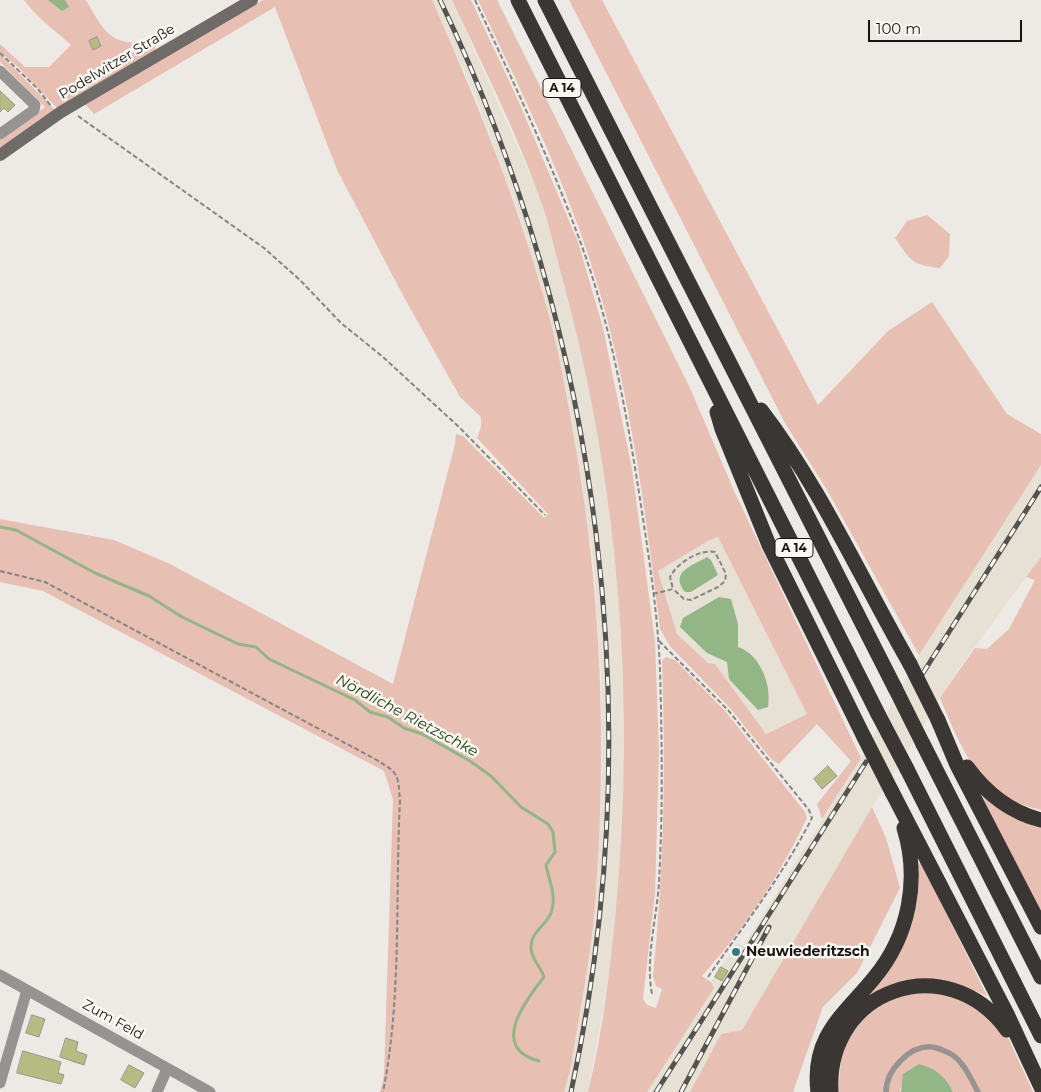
<!DOCTYPE html>
<meta charset="utf-8">
<style>
body{margin:0}
#map{position:relative;width:1041px;height:1092px;overflow:hidden;background:#edeae5;font-family:Montserrat,sans-serif}
canvas{display:block}
.scale{position:absolute;left:868px;top:20px;width:154px;height:22px;box-sizing:border-box;border:2px solid #161513;border-top:0;padding-left:6px;font-size:15px;line-height:18px;white-space:nowrap;color:#161513;-webkit-text-stroke:4px #faf8f2;paint-order:stroke}
</style>
<div id="map">
<canvas width="1041" height="1092"></canvas>
<div class="scale">100 m</div>
</div>
<script>
const context = document.querySelector('canvas').getContext('2d');
context.lineJoin = 'round';
function paint(path, color) {
  context.fillStyle = color;
  context.fill(path, 'evenodd');
}
function trace(path, color, width, dash) {
  context.strokeStyle = color;
  context.lineWidth = width;
  context.lineCap = dash ? 'butt' : 'round';
  context.setLineDash(dash || []);
  context.stroke(path);
}
function label(font, color, halo, rows, align = 'center') {
  context.font = font + ' Montserrat,sans-serif';
  context.lineWidth = 5;
  context.setLineDash([]);
  context.textBaseline = 'middle';
  context.strokeStyle = halo;
  context.fillStyle = color;
  for (const [text, x, y, turn = 0] of rows) {
    context.save();
    context.translate(x, y);
    context.rotate((+turn || 0) * Math.PI / 180);
    context.textAlign = isNaN(turn) ? turn : align;
    if (halo) context.strokeText(text, 0, 0);
    context.fillText(text, 0, 0);
    context.restore();
  }
}
const built = new Path2D(`
 M432 0H452L540 197 578 336 602 454 617 572 625 699 624 828 610 969 588 1092H564L571 1067 595 907 602 769 601 671 594 569 582 481 567 392 545 301 518 211 476 98Z
 M1041 465V557L961 666 872 807 742 1030 721 1034 690 1092H647L713 988 711 982 737 942 743 946 861 758 919 655Z
 M719 537 807 714 766 734 715 664 708 663 677 634 658 571 708 541Z`);
const green = new Path2D(`
 M24 0H86C106 35 110 45 153 43L156 50 58 109 17 66 0 52V44L25 67H49L71 45C55 30 37 18 24 0Z
 M263 0H432C475 97 515 195 544 298 558 346 567 395 575 443 602 596 607 749 595 904 591 958 579 1013 571 1067L564 1092H380L384 1075 393 799 384 771 43 591 0 582V519L114 540 170 564 393 684 455 444 456 434 463 436 544 518 548 514 477 438 481 427V417L460 397 405 299 337 170 275 7 94 114 85 104Z
 M452 0H471L518 100 578 242 603 328 632 469 655 641 659 752 655 893 643 999 647 1005 656 1008 662 989 656 986 653 977C664 869 666 769 662 661L666 657 675 660 726 712 805 812 807 818C780 875 744 929 702 976L711 982 714 988 647 1092H588C603 1032 610 970 616 908 636 700 619 490 565 288 556 258 550 225 539 196 515 129 482 64 452 0Z
 M478 0H497L690 388 735 493 861 758 822 819 817 804 851 761 817 724 779 764 771 759 730 708 670 646 660 629C646 514 631 398 598 286 569 187 522 93 478 0ZM718 537 807 714 766 734 715 664 708 663 677 634 658 571 708 541Z
 M569 0H602L818 405 888 331 932 302 1007 414 1041 434V465L919 655 827 490 785 423Z
 M0 54 56 111 0 150V140L45 107 0 62Z
 M927 215 950 234 949 256 940 268C912 265 911 261 895 238L907 221Z
 M1041 557V810C979 796 963 752 940 698L975 648 987 649 1009 629 1035 580 1026 577Z
 M981 794 1041 826V915L979 797Z
 M872 807 886 838 900 888 857 973 823 1007 793 1092H690L721 1034 742 1030Z
 M921 862 987 996C938 974 909 972 864 1002L877 981 917 867Z
 M917 991 949 993 973 1003 1007 1035 1033 1092H953C946 1076 936 1069 919 1065L900 1089 901 1092H838L842 1050 862 1019 890 999Z`);
const water = new Path2D(`
 M48 0H65L69 7 62 11Z
 M707 557 711 560 718 575 691 592H685C669 572 692 566 707 557Z
 M719 597 731 599 738 624V647C760 654 772 685 768 707L758 710 729 679 727 662 707 653 680 627 683 618Z
 M919 1064C936 1069 946 1076 953 1092H901L903 1074Z`);
const stream = new Path2D(`
 M0 527 16 530 95 573 149 596 182 617 238 644 256 647 269 659 355 700 370 712 388 717 404 728 422 734 470 761 491 776 521 807 548 824 553 832 555 852 546 865C549 881 556 893 552 910 548 926 530 930 531 949 532 959 541 968 544 977 525 1001 489 1048 539 1061`);
const building = new Path2D(`
 M97 37 101 46 93 50 89 41Z
 M0 91 15 105 8 112 4 108 0 112Z
 M828 766 837 776 822 789 814 779Z
 M721 967 728 971 722 981 715 977Z
 M32 1015 45 1019 39 1037 26 1033Z
 M66 1038 78 1042 76 1051 87 1055 84 1065 60 1057Z
 M23 1051 61 1062 58 1073 64 1075 61 1084 17 1073Z
 M129 1065 144 1073 135 1088 121 1080Z`);
const path = new Path2D(`
 M475 0C512 79 550 159 580 241 612 327 628 421 642 512 650 564 658 617 660 670 662 741 663 811 659 882 657 918 645 958 652 994
 M0 53 37 88 51 106
 M78 116 264 248 300 280 341 323 383 357 460 428 545 515
 M0 571 45 582 375 759C399 773 398 774 400 801 395 897 402 997 383 1092
 M653 594 673 589 670 577C677 563 699 549 715 552L726 574 725 581 718 587 691 600 684 599 673 589
 M659 641 728 710 809 810 812 818C783 875 744 925 708 977`);
const lane = new Path2D(`
 M886 1092C886 1070 910 1045 932 1047 937 1047 947 1052 951 1054 964 1062 971 1079 978 1092`);
const street = new Path2D(`
 M0 71 35 105 34 110 0 134
 M0 975 210 1092
 M0 1083 27 990
 M157 1092 167 1069`);
const secondary = new Path2D(`
 M0 155 61 112 252 0`);
const highway = new Path2D(`
 M518 0 878 714
 M545 0 895 688
 M761 410C821 488 861 579 910 664
 M717 412 722 429 769 545 864 737
 M938 720 957 765 1041 927
 M923 744 1041 977
 M967 767C986 793 1009 812 1041 820
 M907 769 1041 1036
 M892 792 1007 1014 1041 1087
 M818 1092C811 1036 844 1015 874 978 909 936 920 880 904 828
 M831 1092C825 989 947 947 1007 1030`);
const rail = new Path2D(`
 M440 0C602 338 651 726 571 1092
 M923 673 1041 487
 M656 1092 866 762
 M681 1092 769 927`);
const highwayBridge = new Path2D(`
 M910 664 938 720
 M895 688 923 744
 M878 714 907 769
 M864 737 892 792`);
const markers = [
 [736,952,5,"#357a88"]
];
const shields = [
 [562,88,38],
 [794,548,38]
];
const shieldNames = [
 ["A 14",562,88],
 ["A 14",794,548]
];
const streetNames = [
 ["Podelwitzer Straße",117,62,-31],
 ["Zum Feld",113,1020,29]
];
const poiNames = [
 ["Neuwiederitzsch",746,952]
];
const waterNames = [
 ["Nördliche Rietzschke",407,716,28]
];
paint(built, '#e6e1d4');
paint(green, '#e7bfb3');
paint(water, '#93b686');
trace(stream, '#93b686', 3);
paint(building, '#b6bb81');
trace(building, '#959690', 1);
trace(path, '#888683', 2, [5, 2.5]);
trace(lane, '#969492', 5.5);
trace(street, '#969492', 11);
trace(secondary, '#6e6b68', 12);
trace(highway, '#3a3633', 15);
trace(rail, '#545350', 5);
trace(rail, '#faf8f2', 3, [9]);
trace(highwayBridge, '#3a3633', 15);
for (const [x, y, r, color] of markers) {
  const dot = new Path2D();
  dot.arc(x, y, r, 0, 2 * Math.PI);
  context.fillStyle = color;
  context.fill(dot);
  trace(dot, '#faf8f2', 2);
}
for (const [x, y, w] of shields) {
  const box = new Path2D();
  box.roundRect(x - w / 2, y - 9.5, w, 19, 4);
  context.fillStyle = '#faf8f2';
  context.fill(box);
  trace(box, '#161513', 1);
}
label('bold 12px', '#161513', null, shieldNames);
label('14px', '#161513', '#faf8f2', streetNames);
label('bold 14px', '#161513', '#faf8f2', poiNames, 'left');
label('italic 15px', '#1d3e0c', '#faf8f2', waterNames);
</script>
